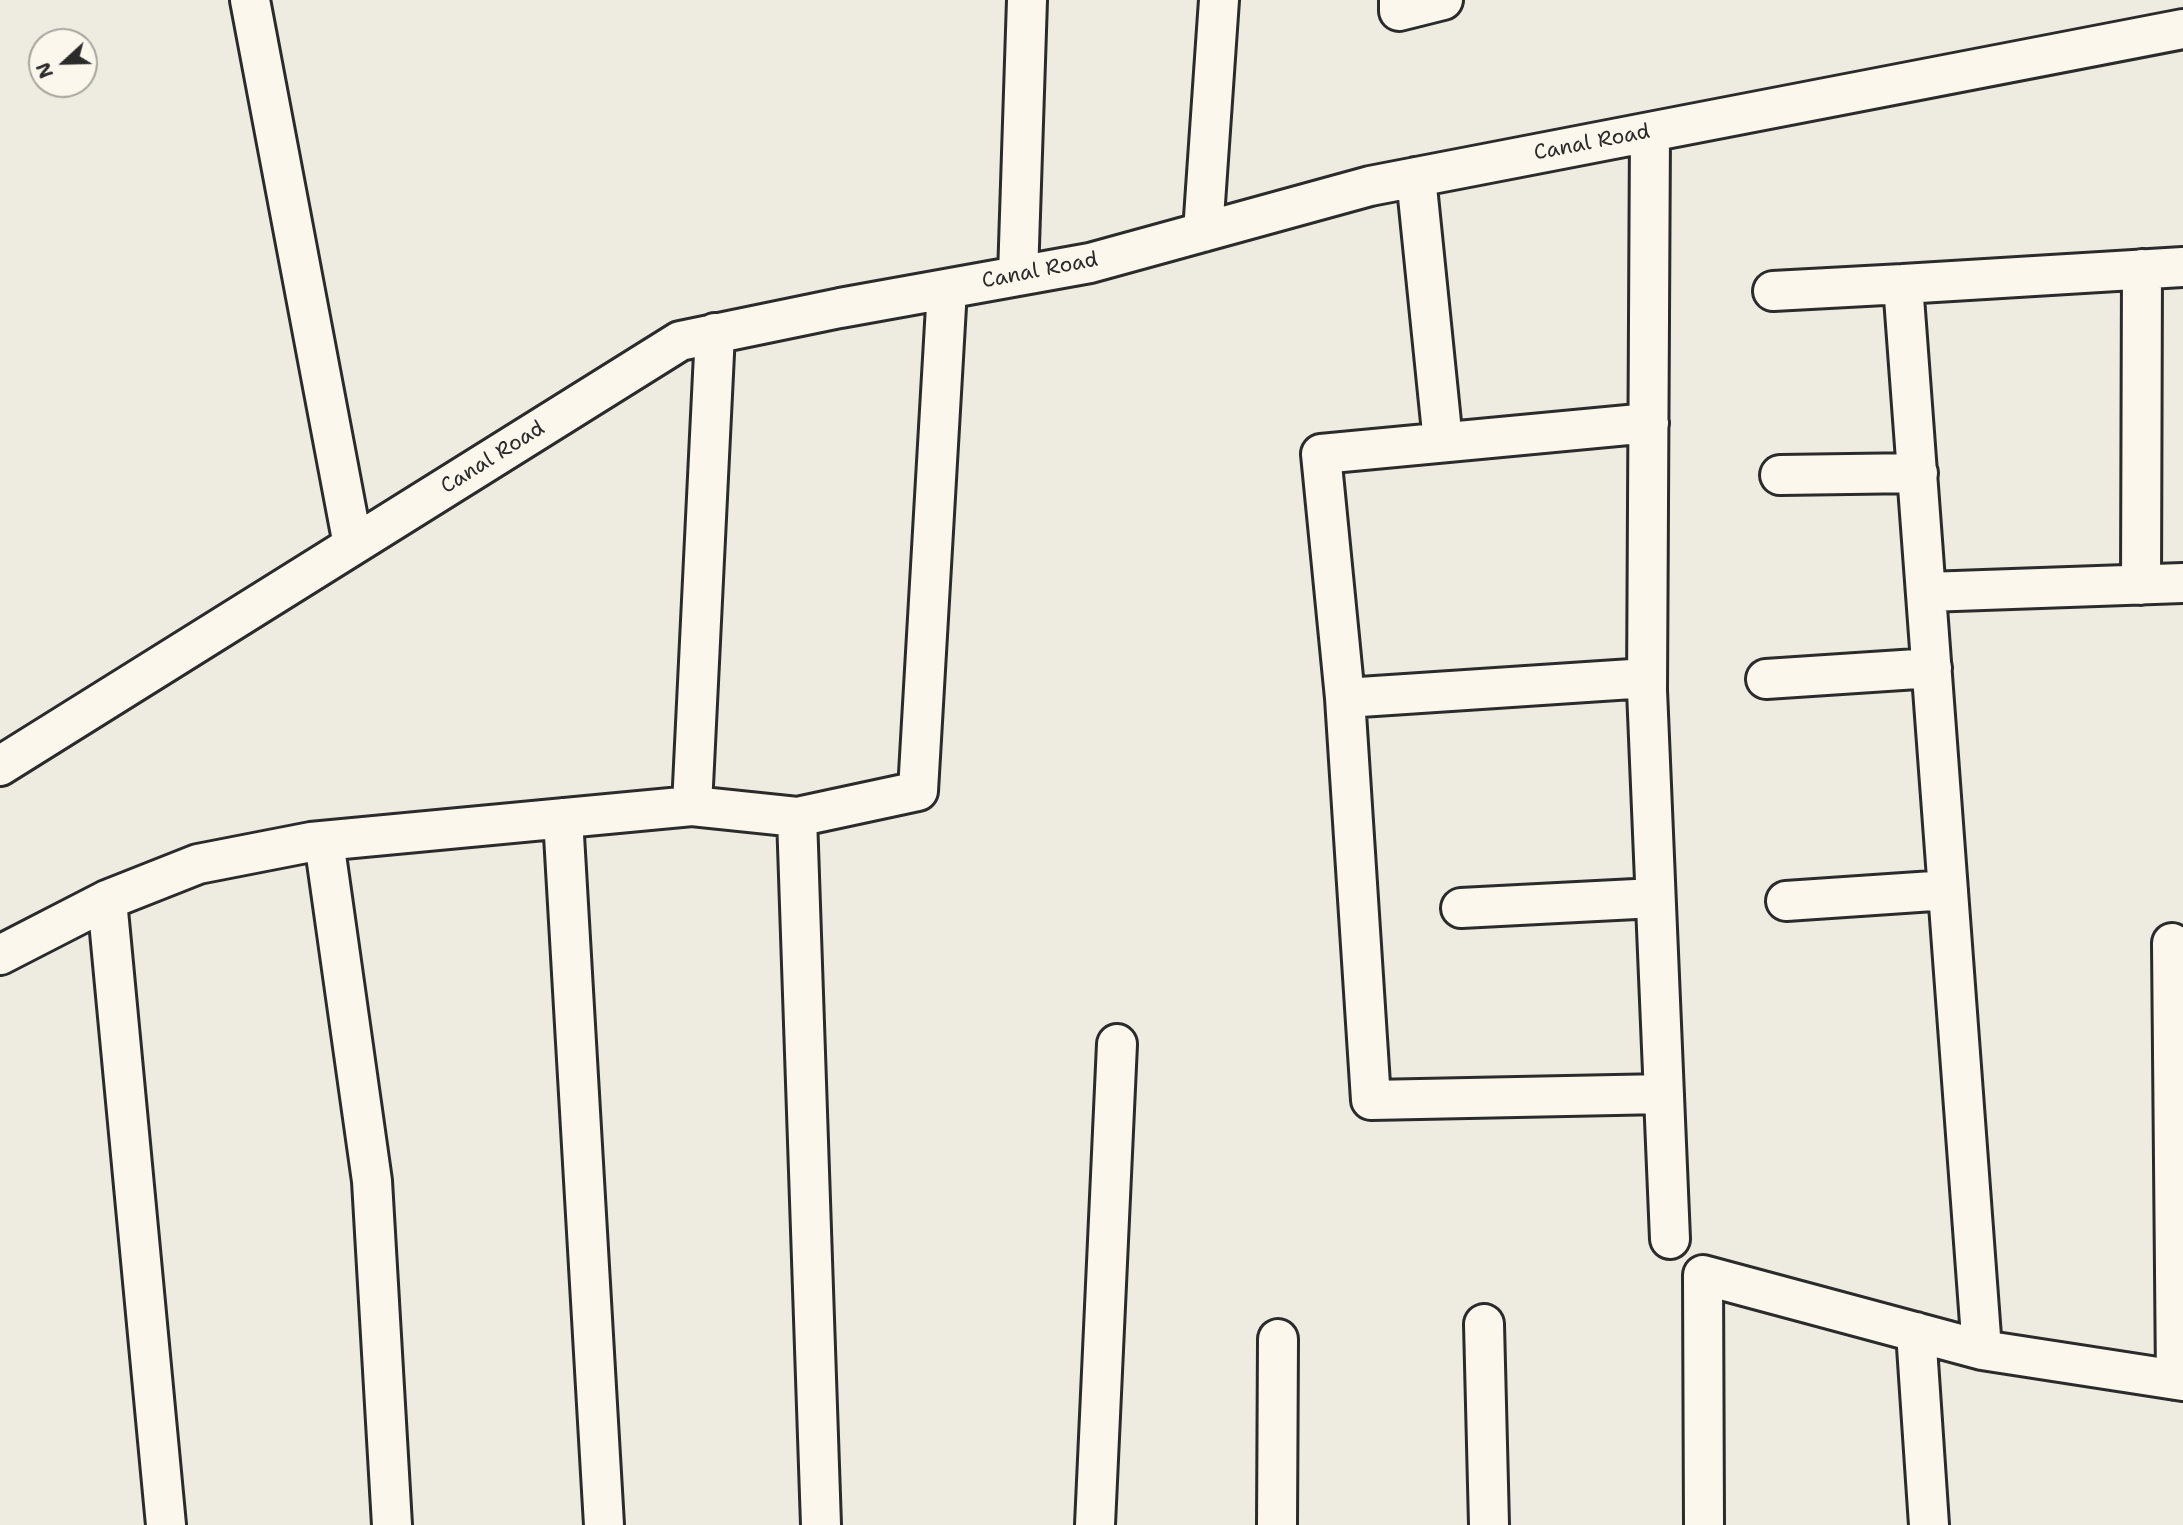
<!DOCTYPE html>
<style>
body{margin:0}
#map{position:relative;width:2183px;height:1525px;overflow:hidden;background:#eeebe0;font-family:"Shantell Sans",sans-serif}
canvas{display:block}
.north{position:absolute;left:28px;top:28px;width:70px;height:70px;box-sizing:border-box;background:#fbf7ec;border:2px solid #a8a59f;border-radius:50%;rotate:248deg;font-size:19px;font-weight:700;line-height:28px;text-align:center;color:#2b2b2b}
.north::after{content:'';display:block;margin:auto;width:24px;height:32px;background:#2b2b2b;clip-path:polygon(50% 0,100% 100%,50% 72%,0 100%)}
</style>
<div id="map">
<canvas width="2183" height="1525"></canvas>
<div class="north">N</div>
</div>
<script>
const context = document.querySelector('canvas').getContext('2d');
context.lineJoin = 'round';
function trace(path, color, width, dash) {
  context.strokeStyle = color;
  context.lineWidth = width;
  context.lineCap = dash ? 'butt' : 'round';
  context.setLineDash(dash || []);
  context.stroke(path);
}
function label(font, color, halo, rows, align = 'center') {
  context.font = font + ' "Shantell Sans",sans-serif';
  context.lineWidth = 7;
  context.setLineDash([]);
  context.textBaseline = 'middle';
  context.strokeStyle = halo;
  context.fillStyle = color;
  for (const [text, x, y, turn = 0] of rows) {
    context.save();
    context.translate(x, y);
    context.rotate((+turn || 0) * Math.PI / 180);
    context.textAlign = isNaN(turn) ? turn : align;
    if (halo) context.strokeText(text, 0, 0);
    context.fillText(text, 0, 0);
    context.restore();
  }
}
const minor = new Path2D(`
 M250 0 353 545
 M1399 0V11L1443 0
 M1650 132 1647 690 1670 1239
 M1416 177 1443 442
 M1203 232 1219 0
 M1018 276 1027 0
 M1773 291 1903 284
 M1780 475 1918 473
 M2141 585 2142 269
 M1927 592 2183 583
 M1647 678 1345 698 1371 1100 1664 1094
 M1766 679 1932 668
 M1345 698 1321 454 1649 423
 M0 766 680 341 840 308 1090 263 1370 186 2183 29
 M692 806 797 817 918 791 947 289
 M797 817 821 1525
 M563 818 604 1525
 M324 841 372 1181 392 1525
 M107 900 166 1525
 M1786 901 1948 890
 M1461 908 1655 898
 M2172 943 2176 1380
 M0 955 107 900 198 864 311 842 692 806 715 333
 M1484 1324 1489 1525
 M1916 1332 1929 1525
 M1982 1350 1903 284 2183 267
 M1095 1525 1117 1044
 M1277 1525 1278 1339
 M1704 1525 1703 1275 1982 1350 2183 1381`);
const streetNames = [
 ["Canal Road",1592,143,-11],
 ["Canal Road",1040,271,-11],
 ["Canal Road",493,458,-32]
];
trace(minor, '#2b2b2b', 44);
trace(minor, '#fbf7ec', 38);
label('21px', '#2b2b2b', '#fbf7ec', streetNames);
</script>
